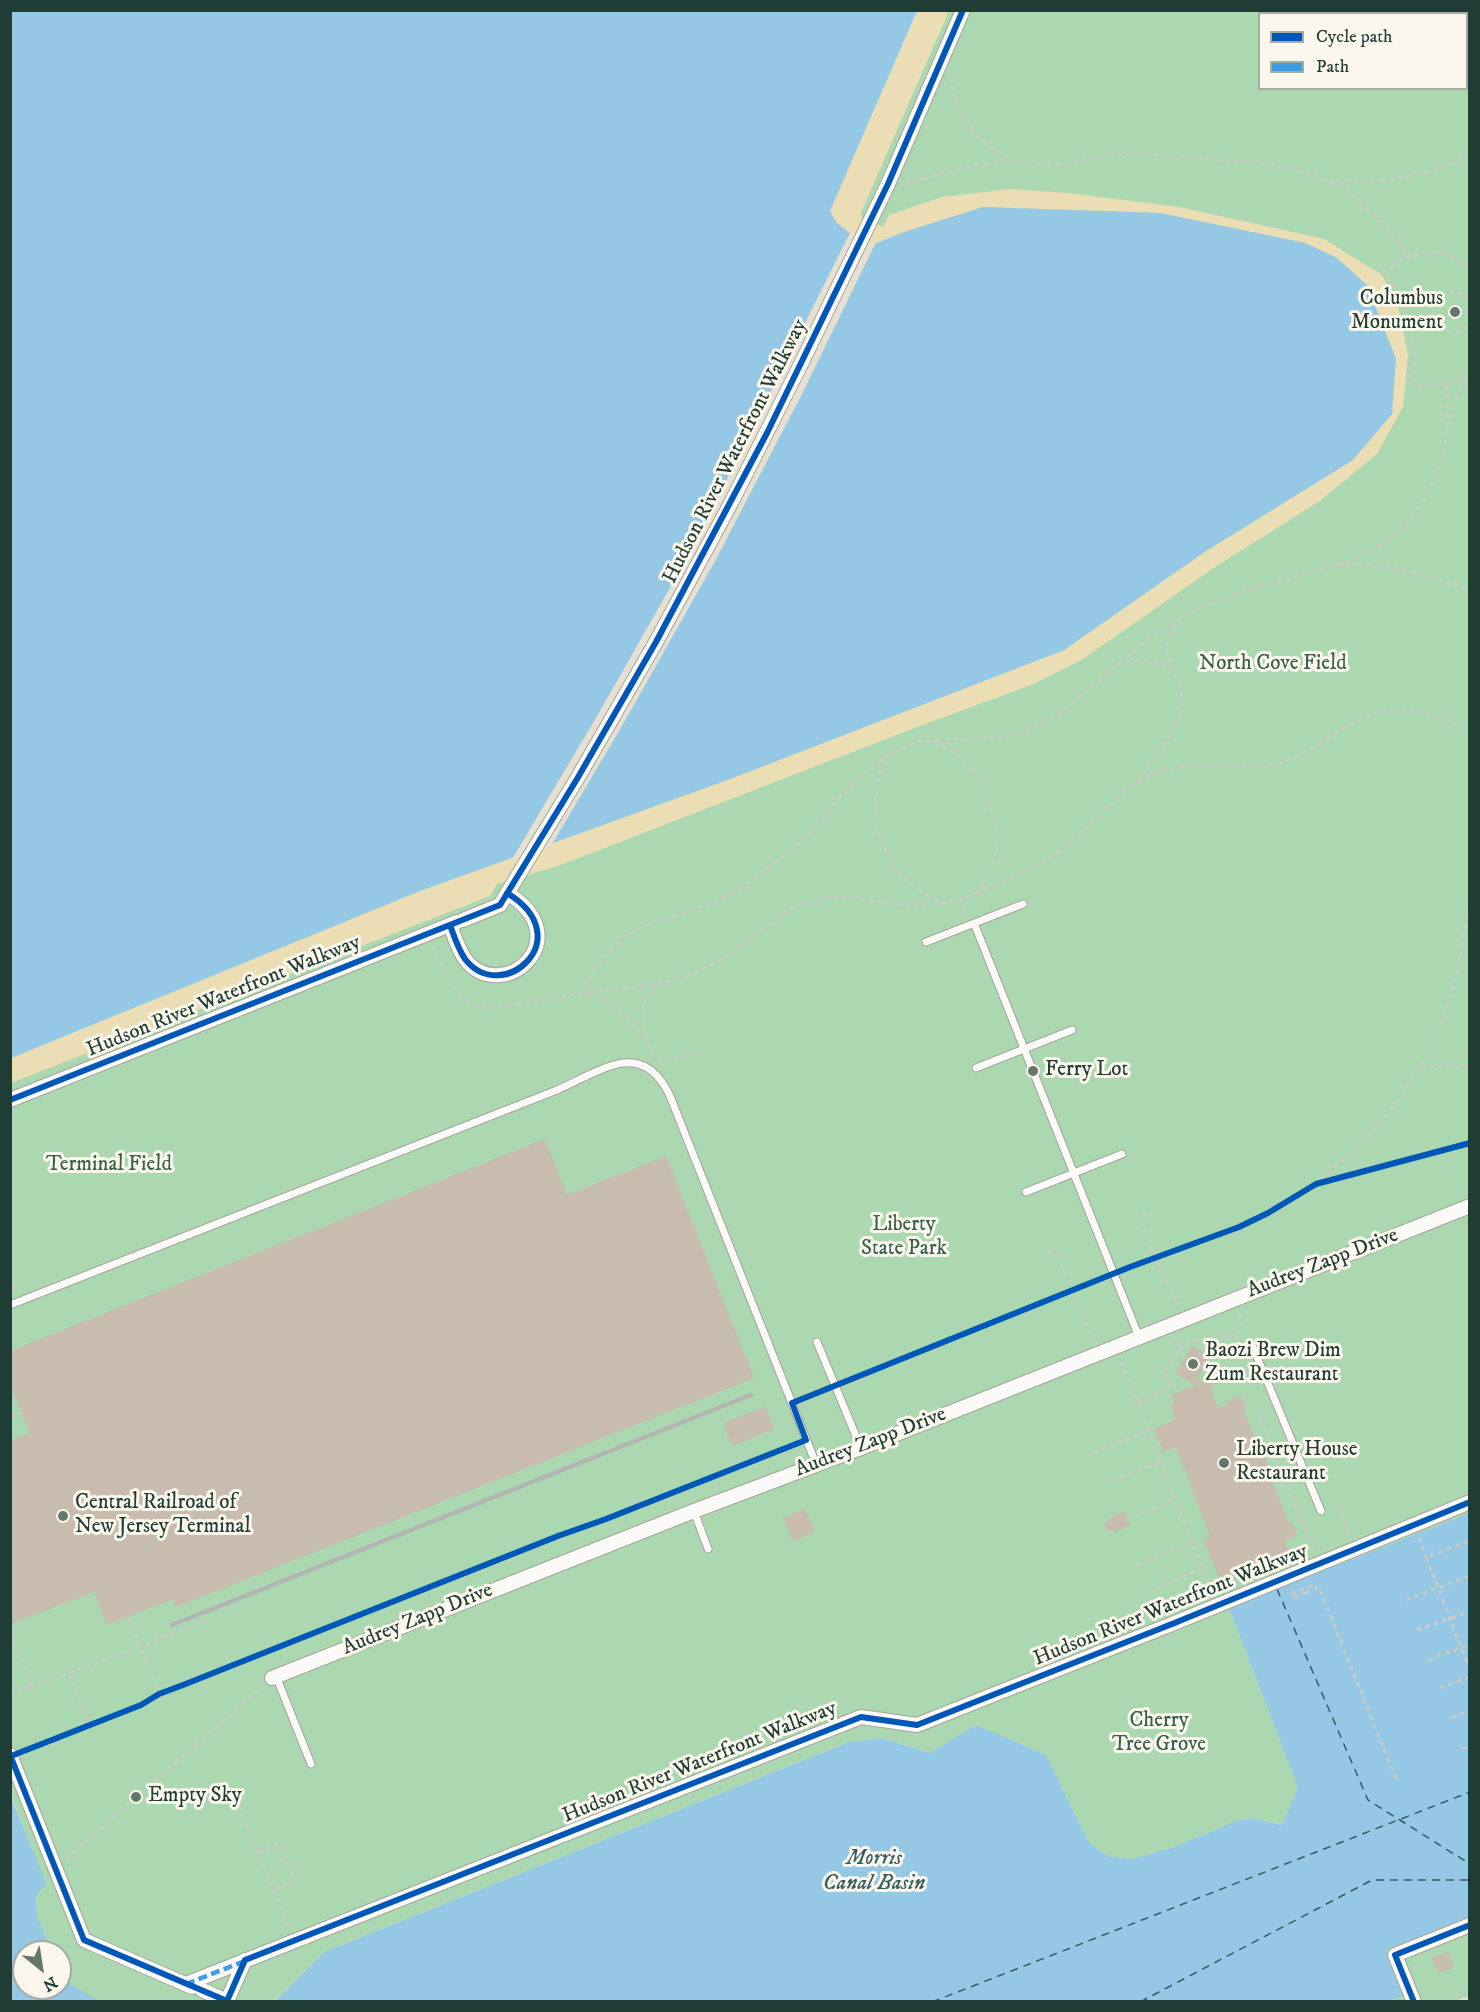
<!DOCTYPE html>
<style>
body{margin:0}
#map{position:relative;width:1480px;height:2012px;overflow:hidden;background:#e7e0d0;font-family:"IM FELL DW Pica",serif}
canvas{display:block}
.frame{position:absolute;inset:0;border:12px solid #1f3d34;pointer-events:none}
.legend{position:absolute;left:1258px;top:12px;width:210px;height:78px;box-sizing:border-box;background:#fbf7ec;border:2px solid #a3ada2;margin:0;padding:8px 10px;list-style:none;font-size:18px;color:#1f3d34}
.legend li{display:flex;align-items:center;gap:12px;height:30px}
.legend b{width:30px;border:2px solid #a3ada2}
.north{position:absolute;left:12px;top:1940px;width:60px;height:60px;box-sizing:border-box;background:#fbf7ec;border:2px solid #a3ada2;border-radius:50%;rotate:150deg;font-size:16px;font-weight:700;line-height:24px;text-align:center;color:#1f3d34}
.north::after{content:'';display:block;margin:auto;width:21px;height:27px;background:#65766b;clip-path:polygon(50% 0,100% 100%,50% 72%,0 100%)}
</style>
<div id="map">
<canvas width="1480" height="2012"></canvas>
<div class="frame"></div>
<ul class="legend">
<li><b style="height:8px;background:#0057b8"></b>Cycle path</li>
<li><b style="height:8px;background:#3c9ee2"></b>Path</li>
</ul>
<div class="north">N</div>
</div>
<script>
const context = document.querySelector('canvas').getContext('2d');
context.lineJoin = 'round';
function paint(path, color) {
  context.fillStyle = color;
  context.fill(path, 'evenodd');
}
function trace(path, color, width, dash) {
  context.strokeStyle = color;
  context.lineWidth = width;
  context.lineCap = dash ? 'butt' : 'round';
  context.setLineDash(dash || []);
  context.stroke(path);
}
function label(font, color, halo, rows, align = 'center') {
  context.font = font + ' "IM FELL DW Pica",serif';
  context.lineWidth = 6;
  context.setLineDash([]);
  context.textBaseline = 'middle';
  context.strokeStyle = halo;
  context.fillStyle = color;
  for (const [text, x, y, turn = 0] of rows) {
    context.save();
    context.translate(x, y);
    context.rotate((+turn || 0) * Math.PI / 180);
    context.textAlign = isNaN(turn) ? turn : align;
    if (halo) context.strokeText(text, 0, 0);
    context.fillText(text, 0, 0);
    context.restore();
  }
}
const green = new Path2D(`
 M918 11H1469V1513L1229 1608 1298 1788 1283 1825 1256 1819 1238 1820 1174 1847 1132 1859 1108 1856 1090 1844 1046 1755 976 1726 930 1753 882 1738 849 1742 324 1952 274 2001 98 2002 72 1985 60 1965V1952H52L51 1950 37 1916 36 1896 45 1883 11 1795V1058L420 891 562 839 904 232 837 223ZM1260 14H1466V88H1260Z
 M1469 1917V1996L1455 2001H1390L1404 1995 1385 1950Z`);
const sand = new Path2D(`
 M918 11H949L860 215 883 227 889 215 942 197 1010 189 1068 193 1179 207 1324 239 1382 275 1398 307 1408 355 1403 407 1377 454 1320 501 1215 567 1083 659 1031 685 912 729 558 866 497 884 490 896 11 1083V1058L420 891 730 779 1064 650 1203 553 1337 258 1305 243 1160 213 983 207 867 248 837 223 830 211Z`);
const water = new Path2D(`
 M11 11H917L830 211 837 223 867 247 904 232 983 207 1160 213 1305 243 1337 258 1367 285 1396 359 1392 414 1353 460 1203 553 1064 650 730 779 420 891 11 1058Z
 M1469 1513V1917L1386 1950 1405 1995 1390 2001 274 2002 324 1952 849 1742 882 1738 930 1753 976 1725 1046 1755 1090 1844 1108 1856 1132 1859 1174 1847 1238 1820 1256 1819 1282 1825 1298 1788 1229 1608Z
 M10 1795 46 1883 36 1896 37 1916 52 1952H24V1988H60V1965L72 1985 98 2001H11Z`);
const pier = new Path2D(`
 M851 231 868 244 877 240 801 396 714 563 622 726 551 846 511 861 600 711 692 549Z`);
const ferry = new Path2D(`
 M1277 1589 1368 1800 1470 1864
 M932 2002 1470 1792
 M1140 2002 1372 1880H1470`);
const building = new Path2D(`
 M545 1139 567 1195 666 1156 754 1378 176 1607 173 1599 107 1625 94 1592 10 1624V1440L30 1433 10 1384V1351Z
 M1192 1346 1210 1356 1198 1378 1201 1383 1229 1371 1232 1378 1210 1387 1218 1408 1228 1404 1227 1401 1241 1396 1246 1409 1243 1410 1262 1456H1264L1270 1469 1267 1470 1289 1524 1292 1523 1297 1536 1284 1541 1289 1551 1219 1579 1204 1540 1210 1536 1176 1447 1163 1452 1154 1429 1175 1420 1171 1405 1174 1404 1171 1395 1195 1385 1176 1373Z
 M765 1407 774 1429 732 1446 723 1423Z
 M805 1509 815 1532 793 1541 783 1518Z
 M1124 1511 1130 1526 1116 1532 1114 1529 1108 1532 1104 1523 1110 1521 1109 1518Z
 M1448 1952 1454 1967 1438 1973 1432 1958Z`);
const path = new Path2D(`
 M951 77C956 114 978 147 1014 160
 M1335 181C1382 184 1427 176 1470 155
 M905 184 960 168 996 162 1060 164 1112 155 1137 154 1255 162 1310 173 1342 186 1382 222 1399 242 1406 258
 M1470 266C1443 247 1408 250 1384 272 1409 306 1420 343 1413 384 1433 388 1453 387 1470 373
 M1470 297C1444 280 1421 310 1444 330L1459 332 1470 326
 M1412 326 1435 318
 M1450 417 1460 391 1470 376
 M1340 566C1383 561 1430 574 1470 591
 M1117 665C1133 659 1157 659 1171 669
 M934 741C989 764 1019 849 975 894
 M891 754C852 803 887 887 945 902
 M1136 782C1152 764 1179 728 1182 705 1185 672 1150 654 1178 621
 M960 900 965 915
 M432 947 450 983 472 1006 497 1008 580 993
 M587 992C633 987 678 985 719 961 751 941 778 910 815 900 843 892 873 902 901 904 926 907 949 903 973 895 1005 881 1039 867 1066 846 1094 825 1114 795 1145 778 1187 755 1232 773 1276 764 1297 759 1314 747 1332 735 1384 701 1415 705 1470 729
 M646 1040C642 1020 639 996 660 985
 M654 1057C642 1030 613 996 581 993L603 956 624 937 649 924 710 904 742 888 792 849 811 831 860 776 892 753 920 741 1002 737 1031 729 1062 712 1150 637 1200 607 1244 591 1347 562C1421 534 1457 462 1446 385
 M658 1063 672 1058 705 1052
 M1420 1067 1450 1066 1470 1068
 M1318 1183 1470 1143
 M1145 1212 1142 1223 1155 1258 1180 1306
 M1049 1250 1058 1257 1093 1341
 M1125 1269C1173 1250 1224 1237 1269 1212 1357 1165 1425 1085 1453 989 1462 958 1465 926 1470 894
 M10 1275 16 1291
 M1239 1314 1242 1323 1234 1337 1242 1341
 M1168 1342 1183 1346 1198 1340 1204 1342 1228 1335 1234 1337
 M1121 1361 1212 1592
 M847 1383 1105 1277
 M802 1400 824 1391
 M1137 1401 1170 1388 1164 1372 1183 1346
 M1263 1411 1260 1418 1314 1551
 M10 1417 22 1413
 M1093 1453 1148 1431
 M1103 1483 1161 1462
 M1337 1504 1350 1536
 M1127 1519 1175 1499
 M1467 1524 1470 1523
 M1419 1538 1426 1557
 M1468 1542 1426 1557 1470 1670
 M1136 1565 1192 1543
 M1148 1591 1202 1569
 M1306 1593 1319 1587 1396 1779
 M1306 1593 1293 1598 1292 1594 1313 1585
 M1406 1600 1470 1576
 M128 1617 159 1694
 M1417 1630 1470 1611
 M10 1632 33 1688
 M1428 1660 1470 1644
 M69 1674 89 1725
 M1440 1688 1470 1677
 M10 1689 24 1691 211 1619
 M1452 1718 1470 1711
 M1462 1749 1470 1746
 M25 1751 141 1705 159 1694 183 1685 558 1536 606 1519 796 1444
 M240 1806 289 1929
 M258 1852 280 1843 295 1880 273 1890
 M66 1859 262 1687`);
const lane = new Path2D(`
 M974 923 1139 1337
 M926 942 1023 904
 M976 1068 1072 1030
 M1026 1192 1122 1154
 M10 1305 557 1090C601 1071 642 1037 670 1096L816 1464
 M817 1342 861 1448
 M1252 1345 1321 1511
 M694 1511 708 1549
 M276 1676 311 1764`);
const street = new Path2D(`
 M463 920 500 905 577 779 656 642 731 503 802 362 888 184 963 10
 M450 925C454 936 458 949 465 959 502 1007 581 938 507 893
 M10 1100 457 922
 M272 1678 694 1511 861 1448 1470 1206
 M10 1755 84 1940 192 1987
 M186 1984 861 1717 917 1725 1172 1624 1470 1502
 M202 1990 227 2001 245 1960
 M1414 2002 1395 1955 1470 1925`);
const rail = new Path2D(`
 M172 1625 751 1395`);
const quiet = new Path2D(`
 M186 1984 245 1961`);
const cycleway = new Path2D(`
 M450 925C454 936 458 949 465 959 502 1007 581 938 507 893
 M10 1100 500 905 577 779 656 642 767 433 888 184 963 10
 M10 1755 84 1940 227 2001 245 1960 861 1717 917 1725 1172 1624 1470 1502
 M11 1756 141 1705 159 1694 183 1685 558 1536 606 1519 806 1440 792 1403 1130 1267 1239 1227 1268 1213 1316 1184 1470 1143
 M1414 2002 1395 1955 1470 1925`);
const markers = [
 [1455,312,6,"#65766b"],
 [1033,1071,6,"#65766b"],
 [1193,1364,6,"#65766b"],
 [1224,1463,6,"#65766b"],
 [63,1516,6,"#65766b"],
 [136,1797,6,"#65766b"]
];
const poiNames = [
 ["Columbus",1443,300,"right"],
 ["Monument",1443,324,"right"],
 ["Ferry Lot",1045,1071],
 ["Baozi Brew Dim",1205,1352],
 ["Zum Restaurant",1205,1376],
 ["Liberty House",1236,1451],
 ["Restaurant",1236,1475],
 ["Central Railroad of",75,1504],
 ["New Jersey Terminal",75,1528],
 ["Empty Sky",148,1797]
];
const streetNames = [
 ["Hudson River Waterfront Walkway",736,452,-63],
 ["Hudson River Waterfront Walkway",224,997,-22],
 ["Audrey Zapp Drive",1323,1264,-21],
 ["Audrey Zapp Drive",871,1443,-21],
 ["Hudson River Waterfront Walkway",1171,1606,-22],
 ["Audrey Zapp Drive",418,1620,-22],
 ["Hudson River Waterfront Walkway",700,1763,-22]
];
const parkNames = [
 ["North Cove Field",1273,665],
 ["Terminal Field",109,1166],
 ["Liberty",904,1226],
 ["State Park",904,1250],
 ["Cherry",1159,1722],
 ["Tree Grove",1159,1746]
];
const waterNames = [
 ["Morris",874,1859],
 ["Canal Basin",874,1884]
];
paint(green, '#abd8b0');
paint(sand, '#ebddb4');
paint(water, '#95c8e4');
paint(pier, '#e7e0d0');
trace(ferry, '#345d62', 1.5, [8, 6]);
paint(building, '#c7bcae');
trace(lane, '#a4a499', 9);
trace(street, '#a4a499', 16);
trace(path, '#cacbc6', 3, [4.5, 4.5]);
trace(lane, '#fbfaf8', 7);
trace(street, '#fbfaf8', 14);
trace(rail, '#b2b5b1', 4.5);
trace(quiet, '#3c9ee2', 4.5, [9, 4.5]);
trace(cycleway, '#0057b8', 6);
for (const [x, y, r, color] of markers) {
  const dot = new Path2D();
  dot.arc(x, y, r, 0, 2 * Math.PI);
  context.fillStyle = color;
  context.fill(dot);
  trace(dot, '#fbf7ec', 2);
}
label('21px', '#1f3d34', '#fbf7ec', poiNames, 'left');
label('21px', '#1f3d34', '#fbf7ec', streetNames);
label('21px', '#36624c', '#fbf7ec', parkNames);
label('italic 22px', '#345d62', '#fbf7ec', waterNames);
</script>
